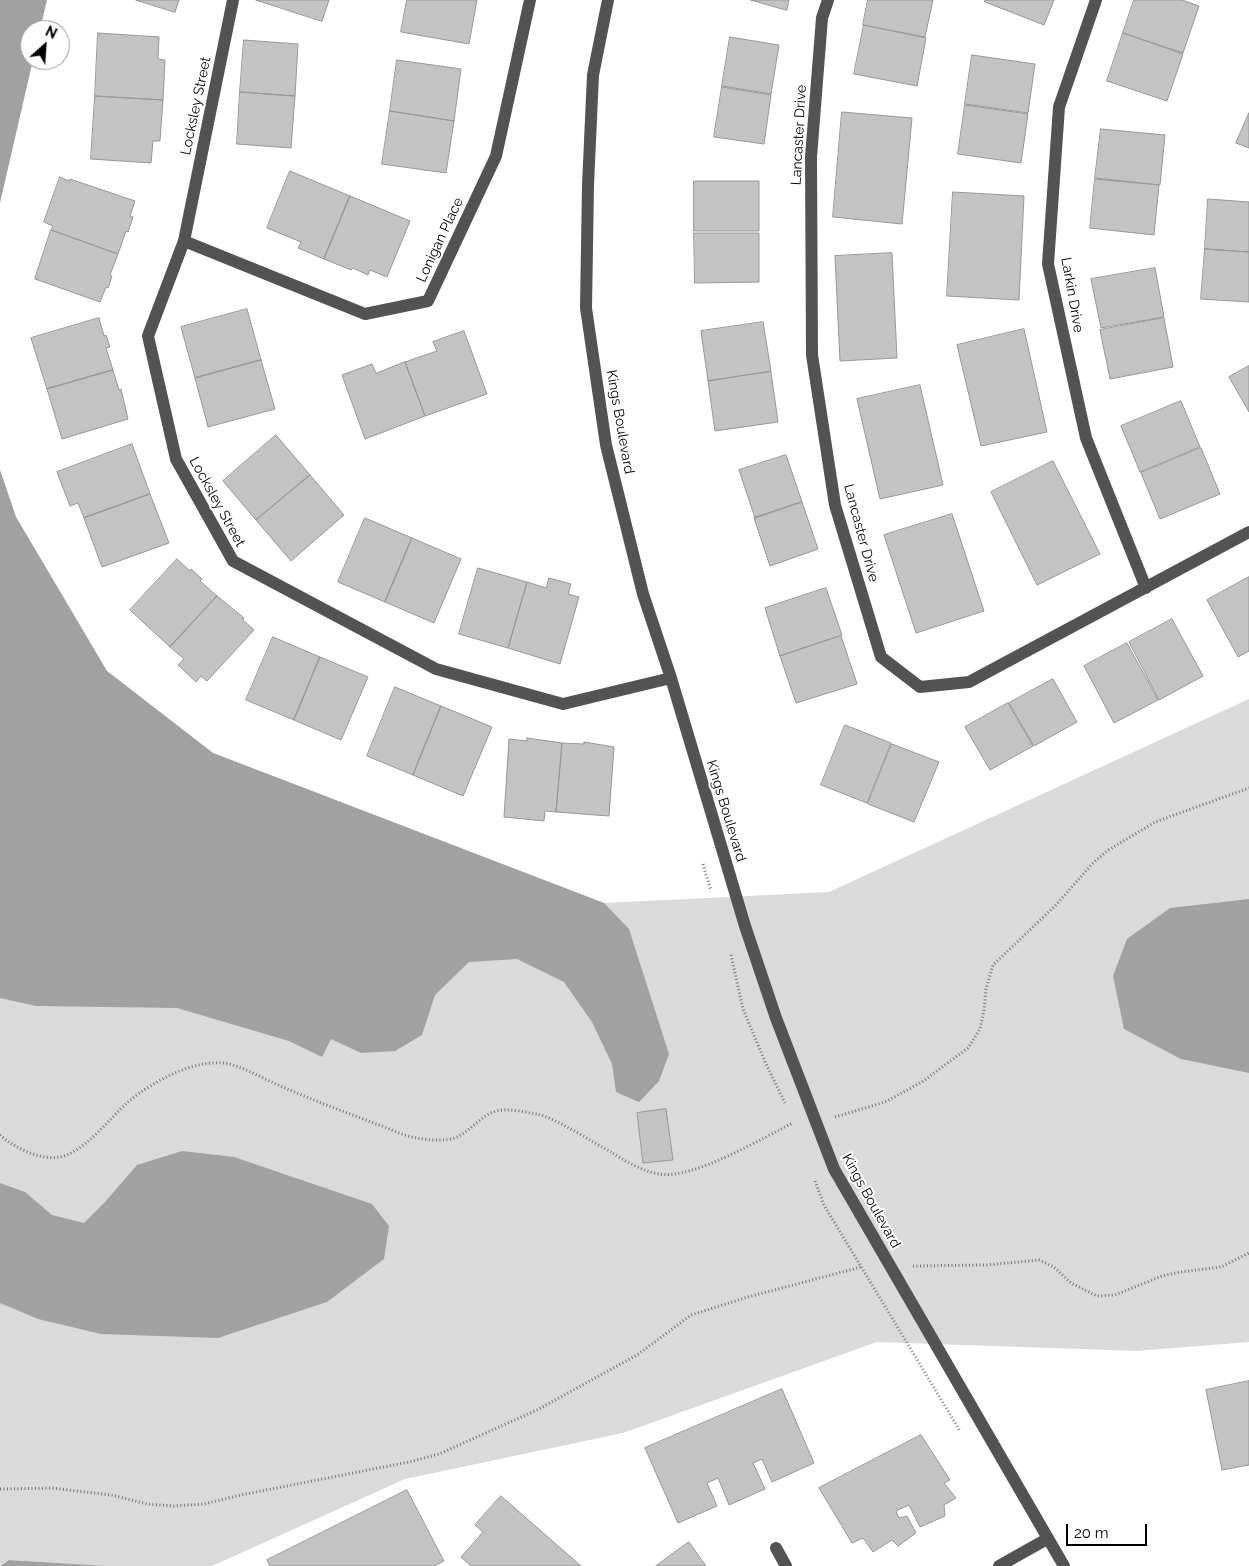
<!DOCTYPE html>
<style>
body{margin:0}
#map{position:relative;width:1249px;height:1566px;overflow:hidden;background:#fff;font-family:Raleway,sans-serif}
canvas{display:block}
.north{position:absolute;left:20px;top:20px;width:50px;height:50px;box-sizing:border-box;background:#fff;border:1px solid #999;border-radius:50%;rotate:26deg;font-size:14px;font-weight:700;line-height:20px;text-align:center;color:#000}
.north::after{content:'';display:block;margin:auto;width:18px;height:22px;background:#000;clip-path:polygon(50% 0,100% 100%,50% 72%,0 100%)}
.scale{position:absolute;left:1066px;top:1524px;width:81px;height:22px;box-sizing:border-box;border:2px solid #000;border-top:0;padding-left:6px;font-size:15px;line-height:18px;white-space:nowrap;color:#000;-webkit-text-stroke:4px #fff;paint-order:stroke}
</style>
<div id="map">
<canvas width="1249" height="1566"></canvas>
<div class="north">N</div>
<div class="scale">20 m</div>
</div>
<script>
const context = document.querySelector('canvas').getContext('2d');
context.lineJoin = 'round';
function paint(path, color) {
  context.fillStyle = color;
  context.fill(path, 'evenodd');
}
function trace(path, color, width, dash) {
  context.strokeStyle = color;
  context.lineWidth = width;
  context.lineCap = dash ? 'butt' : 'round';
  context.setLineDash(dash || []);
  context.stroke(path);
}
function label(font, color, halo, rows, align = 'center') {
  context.font = font + ' Raleway,sans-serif';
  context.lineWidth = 4;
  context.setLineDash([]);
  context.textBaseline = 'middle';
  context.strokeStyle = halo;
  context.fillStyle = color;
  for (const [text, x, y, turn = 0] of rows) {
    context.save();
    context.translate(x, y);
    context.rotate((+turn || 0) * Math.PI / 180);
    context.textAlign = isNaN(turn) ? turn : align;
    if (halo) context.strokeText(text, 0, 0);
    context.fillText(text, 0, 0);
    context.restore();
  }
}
const green = new Path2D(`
 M0 470 16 517 107 671 213 753 604 903 829 892 1249 699V1342L1137 1351 877 1342 623 1433 405 1479 212 1566H107L9 1560 0 1565Z`);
const water = new Path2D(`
 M0 0H47L40 30H30V60H33L0 203Z
 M0 470 16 517 107 671 213 753 604 903 629 929 669 1054 659 1081 639 1102 616 1092 612 1064 592 1022 564 982 517 959 469 962 435 995 422 1035 395 1051 361 1053 331 1039 322 1057 289 1041 177 1008 36 1006 0 998Z
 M1249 899V1073L1181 1059 1124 1029 1113 976 1127 939 1170 908Z
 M182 1151 234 1157 372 1204 389 1226 384 1259 327 1302 218 1338 101 1334 38 1319 0 1303V1183L25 1192 52 1215 84 1223 105 1202 137 1165Z
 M9 1560 107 1566H0Z`);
const building = new Path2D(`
 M136 0H179L175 12Z
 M256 0H329L322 21Z
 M407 0H477L469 44 401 32Z
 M751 0H789L787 10Z
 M868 0H933L925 37 863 25Z
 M985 0H1054L1044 25 985 2Z
 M1134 0H1182L1199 6 1183 53 1123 33Z
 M864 25 926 38 917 86 854 74Z
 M98 33 159 37 158 59 165 60 163 100 95 96Z
 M1123 33 1183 54 1167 101 1107 81Z
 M730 37 779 45 771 94 722 86Z
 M244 40 298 44 295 96 240 92Z
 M972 55 1035 64 1028 113 965 104Z
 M397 60 461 69 454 121 390 111Z
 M722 87 771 95 764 144 714 137Z
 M240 92 295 96 291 148 237 144Z
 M95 96 163 100 160 141H153L151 163 91 159Z
 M965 105 1028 114 1021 163 958 154Z
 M390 111 454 121 446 173 382 164Z
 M842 112 912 118 902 224 833 217Z
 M1249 113V148L1236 143Z
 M1101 129 1165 135 1160 185 1095 178Z
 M290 171 350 196 324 259 298 248 301 242 267 228Z
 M60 177 69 181 70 179 135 201 130 216 133 217 128 232 126 231 118 254 51 230 53 226 44 222Z
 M1095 179 1159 185 1154 235 1090 228Z
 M694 181H759V231H694Z
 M953 192 1024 196 1019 300 947 296Z
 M350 196 410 221 387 277 370 270 368 275 353 268 351 270 324 259Z
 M1208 199 1249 202V252L1205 249Z
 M51 230 118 254 110 275 112 276 108 288 106 287 100 302 35 279Z
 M694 233H759V282L695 283Z
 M1205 249 1249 252V302L1201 299Z
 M892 253 897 358 840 361 835 256Z
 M1155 268 1164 317 1101 328 1091 279Z
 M247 309 261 360 195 378 181 327Z
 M99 318 104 336 106 335 110 347 106 348 113 370 47 389 31 338Z
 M1164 318 1173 367 1110 379 1100 330Z
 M763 322 771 371 708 381 701 331Z
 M1024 329 1047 432 981 446 957 345Z
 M464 331 487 394 425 416 405 362 437 351 433 342Z
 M261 360 275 409 208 427 195 378Z
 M405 362 425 416 365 439 342 375 372 364 376 373Z
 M1249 366V412L1229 377Z
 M113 370 119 390 121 389 128 419 62 439 47 389Z
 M771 372 778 422 715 431 708 381Z
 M920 385 943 485 880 499 857 399Z
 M1181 401 1200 447 1140 472 1121 426Z
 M276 435 310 475 256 520 223 481Z
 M132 444 150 494 84 518 78 503 70 506 57 472Z
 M1201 448 1220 494 1160 519 1141 473Z
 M786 455 802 502 755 518 739 470Z
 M1053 461 1100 554 1037 585 991 492Z
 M310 475 344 515 291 561 256 520Z
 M150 494 169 543 102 567 84 518Z
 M802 502 818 549 770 566 754 518Z
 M952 514 984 611 916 633 884 535Z
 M365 518 412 538 385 602 338 582Z
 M412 538 461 559 434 623 385 602Z
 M177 559 190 571 191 569 202 579 200 581 217 596 170 647 130 610Z
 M478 568 527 582 508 648 459 634Z
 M1249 577V651L1238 657 1207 600Z
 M549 578 571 584 568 594 579 597 560 664 508 648 527 582 546 588Z
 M826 588 842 635 780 656 765 608Z
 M217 596 244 618 243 620 254 630 207 681 201 676 196 682 178 665 184 659 170 647Z
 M1172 619 1203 676 1159 700 1129 642Z
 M841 636 857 684 796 703 780 656Z
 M273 637 320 657 294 720 246 700Z
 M1127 643 1158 700 1114 723 1084 666Z
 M320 657 368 677 341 740 294 720Z
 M1053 679 1077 722 1034 746 1009 703Z
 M395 687 441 706 413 775 367 756Z
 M1008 703 1033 746 990 770 965 727Z
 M441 706 492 727 463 796 413 775Z
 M845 725 891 743 867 803 821 785Z
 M527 738 562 743 556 812 545 811 544 821 504 817 509 739 527 741Z
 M584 742 614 747 609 816 556 812 562 743 584 744Z
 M892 744 939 762 914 822 868 804Z
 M666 1109 673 1160 643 1163 637 1113Z
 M1249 1381V1465L1222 1470 1206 1390Z
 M782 1389 814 1463 772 1482 762 1459 753 1463 765 1489 729 1505 718 1478 707 1483 717 1506 678 1523 645 1448Z
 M921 1435 950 1480 944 1483 956 1498 944 1505 945 1516 920 1527 909 1505 896 1511 899 1518 907 1516 916 1533 898 1546 892 1540 873 1552 863 1538 852 1543 819 1488Z
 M407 1490 444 1561 434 1566H270L267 1560Z
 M501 1496 581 1566H471L461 1557 483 1532 475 1525Z
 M689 1542 706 1566H656Z`);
const path = new Path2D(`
 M703 864 711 891
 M731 955 743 1009 766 1064 785 1103
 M835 1117 885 1102 922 1082 968 1048 980 1029 984 1010 986 989 993 965 1056 905 1092 864 1107 851 1155 822 1249 788
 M0 1135C16 1149 47 1165 69 1154 92 1143 109 1119 128 1102 153 1081 200 1055 233 1065 251 1071 268 1081 285 1088 315 1101 345 1112 376 1124 389 1128 403 1136 417 1138 428 1140 446 1142 457 1137 470 1131 479 1118 493 1112 506 1107 523 1112 537 1114 554 1117 594 1143 611 1152 623 1160 644 1172 659 1174 693 1180 762 1138 793 1123
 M815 1181 824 1205 960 1431
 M913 1266 986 1265 1039 1260 1054 1267 1071 1283 1097 1296 1115 1295 1162 1276 1180 1272 1221 1267 1249 1253
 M0 1489 52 1488 111 1495 147 1504 174 1506 204 1504 241 1495 409 1462 439 1454 537 1410 637 1355 691 1315 748 1297 861 1267`);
const minor = new Path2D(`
 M233 0 184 241 148 336 176 459 233 561 436 669 563 704 671 678
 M608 0 593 75 588 185 586 308 606 445 643 594 671 678 745 926 776 1018 834 1169 1064 1566
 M828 0 822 18 811 157 812 355 835 505 881 657 920 687 969 682 1249 532
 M1096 0 1059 107 1048 264 1086 438 1146 588
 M184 241 365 314 428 301 496 156 530 0
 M776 1548 786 1566
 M999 1566 1047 1539`);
const streetNames = [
 ["Locksley Street",196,106,-78],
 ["Lancaster Drive",799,135,-87],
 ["Lonigan Place",440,240,-65],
 ["Larkin Drive",1072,295,80],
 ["Kings Boulevard",620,422,80],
 ["Locksley Street",217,502,61],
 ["Lancaster Drive",861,533,75],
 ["Kings Boulevard",726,811,73],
 ["Kings Boulevard",871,1201,61]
];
paint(green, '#dadada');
paint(water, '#a1a1a1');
paint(building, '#c3c3c3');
trace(building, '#979797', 1);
trace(path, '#757575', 3, [1, 2.5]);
trace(minor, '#535353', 12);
label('14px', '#000', '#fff', streetNames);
</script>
